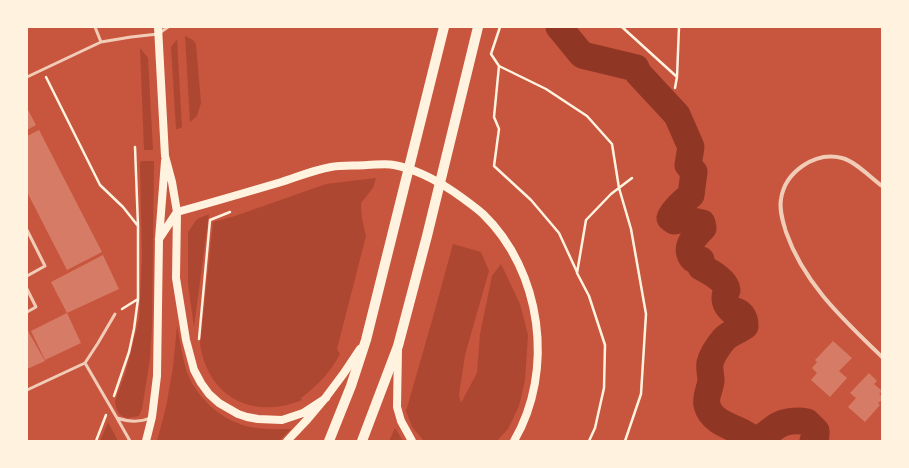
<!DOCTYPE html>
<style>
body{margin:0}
#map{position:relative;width:909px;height:468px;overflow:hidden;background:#c8553d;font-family:Rubik,sans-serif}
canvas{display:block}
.frame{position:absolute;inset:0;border:28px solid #fff3e0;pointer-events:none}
</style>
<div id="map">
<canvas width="909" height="468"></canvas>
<div class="frame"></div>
</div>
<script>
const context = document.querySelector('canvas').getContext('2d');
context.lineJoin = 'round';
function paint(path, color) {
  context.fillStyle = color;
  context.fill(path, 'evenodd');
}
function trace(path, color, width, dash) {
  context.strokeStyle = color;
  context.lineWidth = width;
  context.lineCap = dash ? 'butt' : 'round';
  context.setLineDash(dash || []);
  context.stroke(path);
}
const green = new Path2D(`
 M185 36 193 40 196 44 201 103 197 116 190 122Z
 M177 39 182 127 178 129H176L171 47Z
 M140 48 148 58 153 150H144Z
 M142 161H154L152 327 150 359 142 409 139 416 127 418 120 415 116 408 115 401 126 371 139 319 142 257 140 165V162Z
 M376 178 373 188 361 203 362 219 366 236 337 349 340 354C329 374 319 384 301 398L302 400C253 420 208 398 200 344L213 222 235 216 326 184Z
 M209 214 194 327 188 284V232L197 219Z
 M453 244 481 252 489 271 465 355 459 395 461 403 477 373 480 334 492 276 501 264 520 304 528 335 525 380 519 406 508 429 497 441H424L412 427 406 411 433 317Z
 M177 326C180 340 183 364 189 377 200 401 224 422 251 427 264 430 278 429 291 429L279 441H157L166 407 173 367Z
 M108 422 118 441H100Z
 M395 428 403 441H389Z`);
const river = new Path2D(`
 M559 27 582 55 636 68 638 73 677 115 691 147 688 165 694 172 691 195C684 201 674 209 670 218L674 221 683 219 702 223 703 228C695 236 683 248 693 259L701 260V267C710 272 726 280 727 290 723 298 725 305 732 311 741 310 745 318 745 326 738 331 730 333 724 339 719 345 712 355 710 363 709 369 711 375 711 381 710 389 705 397 707 405 711 421 729 426 742 432 746 434 749 437 753 438 762 440 770 430 777 426 785 421 797 420 807 422L816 431V436L813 441`);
const building = new Path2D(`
 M27 108 36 125 27 130Z
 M39 130 102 252 67 270 27 192V136Z
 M103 255 119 289 67 313 51 282Z
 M67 313 81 343 45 360 31 331Z
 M28 331 45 361 27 369V332Z
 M833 341 852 358 839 371 847 378 830 397 811 380 817 373 812 368 817 362 815 360Z
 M869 373 877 381 874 384 882 391 879 394 882 396V400L878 403 880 405 865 422 848 407 856 398 850 393Z`);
const path = new Path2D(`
 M500 27 491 54 499 66 546 89 587 116 612 144 619 188 631 229 646 314 641 394 625 441
 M622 27 677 77
 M499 66 494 117 499 129 494 166 531 200 559 233 577 272
 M46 77 100 185 123 207 138 226
 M675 88 677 77 679 27
 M122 309 138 299
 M199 339 210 220 230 212
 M114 396 129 352 134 329 138 299V226L135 147
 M96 441 106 415
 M589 441 595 428 604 388 605 345 589 296 577 273 586 220 611 194 632 178`);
const service = new Path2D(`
 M95 27 101 42
 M27 77 101 42 131 37 158 34 168 27
 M27 230 45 266 27 276
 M27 289 36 307 27 312
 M85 363 98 343 115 314
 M27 390 85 363 117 418 130 441
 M117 418C129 422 139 423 150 418`);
const minor = new Path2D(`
 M882 186C871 178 855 161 842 158 815 151 785 172 781 199 779 210 783 222 786 232 804 284 844 320 882 357`);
const secondary = new Path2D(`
 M158 27 165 156 172 182 177 212 176 278 186 340 194 370 201 383 209 394 219 403 238 414 247 417 258 419 282 420 303 413 326 398
 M159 239 177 212C210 203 244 193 278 183 295 178 313 170 331 167 342 165 355 166 367 165 375 165 386 163 394 165 416 169 436 180 454 192 464 199 474 206 483 214 542 271 555 371 514 441
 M398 349 397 407 401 421 412 441
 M146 441 152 417 157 376 159 239 165 161
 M287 441C316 412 338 384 360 349`);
const primary = new Path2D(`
 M329 441 351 386 366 340 444 27
 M362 441 398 346 427 236 478 27`);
paint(green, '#ae4732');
trace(river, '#8f3625', 27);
paint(building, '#d67c66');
trace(path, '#fff3e0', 2.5);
trace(service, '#f1ccb7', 3);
trace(minor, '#f1ccb7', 4);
trace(secondary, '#fff3e0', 8);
trace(primary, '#fff3e0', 10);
</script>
